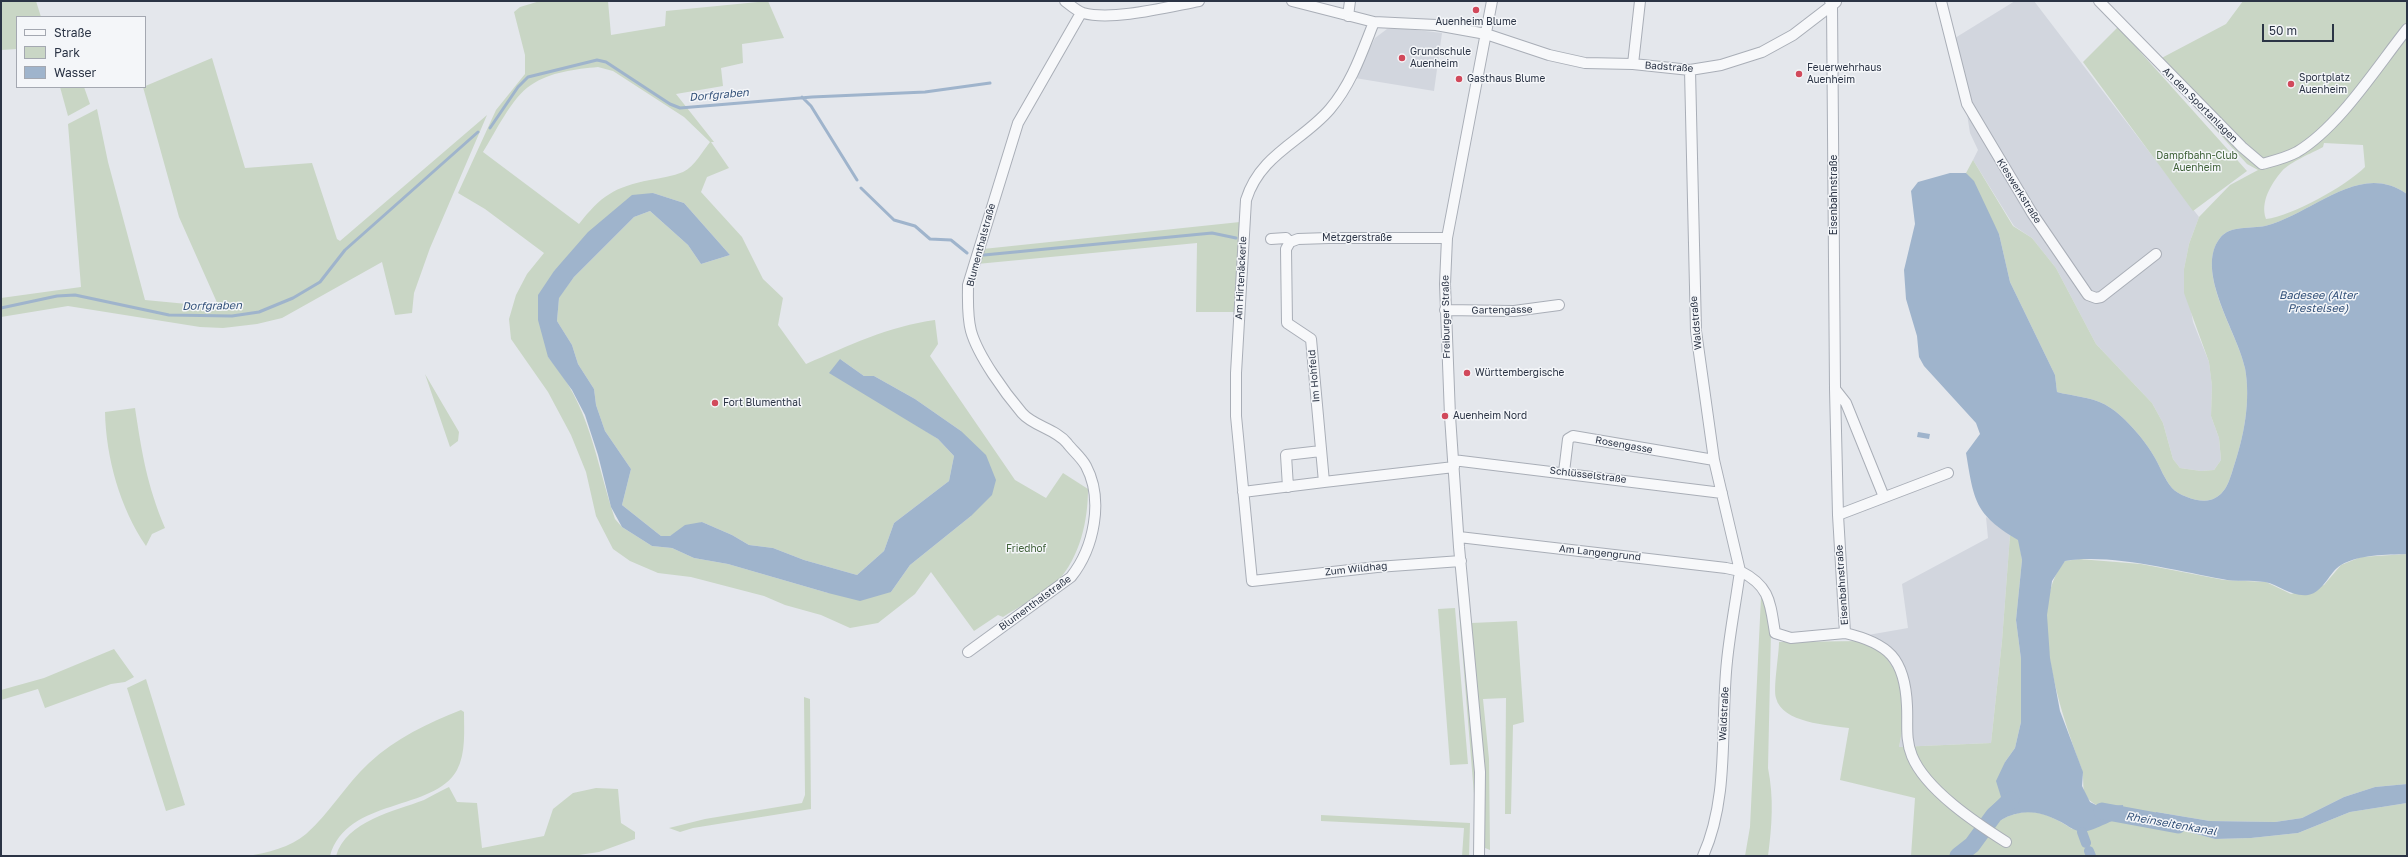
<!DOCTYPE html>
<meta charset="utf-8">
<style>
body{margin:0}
#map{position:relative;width:2408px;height:857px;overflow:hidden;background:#e4e7ec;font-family:"Golos Text",sans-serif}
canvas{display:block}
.frame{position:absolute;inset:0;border:2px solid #2b3445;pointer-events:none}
.legend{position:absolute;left:16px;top:16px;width:130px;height:72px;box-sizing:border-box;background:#f4f6f9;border:1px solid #a4a8b1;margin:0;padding:5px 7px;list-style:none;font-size:12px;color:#2b3445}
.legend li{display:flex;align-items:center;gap:8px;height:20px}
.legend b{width:20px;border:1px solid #a4a8b1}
.scale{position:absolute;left:2262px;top:24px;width:72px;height:18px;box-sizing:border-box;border:2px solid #2b3445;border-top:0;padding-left:5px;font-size:12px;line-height:14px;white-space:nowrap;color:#2b3445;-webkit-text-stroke:3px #f4f6f9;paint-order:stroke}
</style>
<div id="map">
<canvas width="2408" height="857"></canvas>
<div class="frame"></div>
<ul class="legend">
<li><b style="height:5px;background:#f7f8fa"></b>Straße</li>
<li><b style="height:11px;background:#c9d6c5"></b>Park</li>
<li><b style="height:11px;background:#9fb4cc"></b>Wasser</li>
</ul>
<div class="scale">50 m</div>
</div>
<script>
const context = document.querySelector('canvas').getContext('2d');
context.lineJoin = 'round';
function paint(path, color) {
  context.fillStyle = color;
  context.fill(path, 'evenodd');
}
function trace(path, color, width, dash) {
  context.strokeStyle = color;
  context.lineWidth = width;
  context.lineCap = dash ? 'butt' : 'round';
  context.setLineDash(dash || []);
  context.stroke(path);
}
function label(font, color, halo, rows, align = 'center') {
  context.font = font + ' "Golos Text",sans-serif';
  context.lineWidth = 3;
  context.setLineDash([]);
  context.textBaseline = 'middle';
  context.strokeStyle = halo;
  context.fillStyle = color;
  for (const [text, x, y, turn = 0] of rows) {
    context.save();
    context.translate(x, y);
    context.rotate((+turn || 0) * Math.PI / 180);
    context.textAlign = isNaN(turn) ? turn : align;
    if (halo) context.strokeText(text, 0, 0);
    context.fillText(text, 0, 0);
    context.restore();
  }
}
const built = new Path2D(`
 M2015 1H2034L2199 217 2189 244 2184 269 2193 322 2209 362 2212 386 2211 416 2219 438 2221 460 2214 470 2201 471 2180 468 2173 459 2163 423 2152 403 2096 344 2056 268 2032 238 2014 226 1973 160 1978 150 1970 133 1955 38Z
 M1399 28 1442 33 1434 91 1355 78 1375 38 1387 29Z
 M1986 517 2010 535 2002 641 1991 743 1899 747 1903 726 1863 641 1868 635 1908 628 1902 584 1988 538Z`);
const green = new Path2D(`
 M1 1H36L41 17H17V49L1 50Z
 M540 1H608L611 35 665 26 666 11 768 1 784 38 742 44 743 63 721 68 723 86 676 94 714 142H711L729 168 707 177 701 192 742 237 763 279 783 298 778 325 806 364C848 346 889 326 935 320L938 344 930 356 1015 480 1046 498 1063 473 1088 489C1088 521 1080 557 1057 582 1046 593 1017 608 1003 617L998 615 974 631 931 572 915 594 878 623 850 628 821 615 785 605 764 596 691 577 658 573 630 561 613 549 596 516 586 472 571 435 548 392 511 339 509 319 516 295 527 274 544 253 485 209 458 193 496 110 525 74V55L514 12 520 7ZM598 67 613 71 684 117 710 142C702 152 695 166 683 172 673 176 661 178 650 180 614 187 601 196 579 224L483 152C495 133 512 97 531 85 550 72 576 69 598 67ZM653 193 684 203 730 255 701 264 688 245 650 211 634 217 574 277 559 297 557 321 572 345 578 364 594 389 596 405 605 431 631 469 622 505 661 536H670L702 522 732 535 749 545 773 548 804 560 857 575 884 551 894 523 949 481 954 456 938 439 898 413 840 359 864 376H874L915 399 961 431 971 516 910 565 891 592 828 593 728 564 694 558 672 548 652 546 622 527 615 519C595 460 591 406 548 357L554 271Z
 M2243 1H2407V194C2376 172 2347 187 2318 202 2301 211 2284 221 2265 226 2251 229 2230 225 2220 238 2194 272 2238 333 2245 368 2251 401 2244 437 2233 469 2229 482 2225 496 2210 500 2200 503 2179 496 2172 488 2165 480 2160 467 2155 458 2146 441 2122 413 2104 404 2091 397 2072 396 2057 392L2055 375 2010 282 1999 234 1966 173 1973 160 2013 226 2032 238 2056 268 2096 344 2152 403 2163 423 2173 459 2180 468 2201 471 2214 470 2221 460 2219 438 2211 416 2212 386 2209 362 2184 293V269L2189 244 2199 217 2230 185 2258 170 2247 164 2154 62 2226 24ZM2324 143 2363 145 2365 167C2346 186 2292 216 2266 219 2260 202 2271 184 2282 171 2290 162 2312 153 2323 147Z
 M2118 27 2247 171 2193 211 2083 62Z
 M212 58 245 168 312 163 337 239 340 241 487 115 430 248 414 293 412 313 395 315 382 262 282 318 257 324 223 328 200 327 68 306 1 317V298L81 287 68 124 97 109 108 162 145 300 219 307 179 217 143 87Z
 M60 87H84L90 104 68 116Z
 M1240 222 1235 312H1196L1197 243 977 264 983 249Z
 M425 374 459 432 458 441 450 447Z
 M135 408C142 454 147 485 165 528L152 534 146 546C120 508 106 458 105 412Z
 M2010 535 2019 540 2022 560 2016 620 2021 659V722L2015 748 2005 762 2001 820C2028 805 2048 813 2072 829L2111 805 2100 807C2076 795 2087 785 2081 767 2062 715 2024 608 2065 561L2079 559 2141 564 2224 580 2266 582 2291 594 2324 585 2341 565 2361 557 2407 554V784L2375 787 2344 797 2302 818 2275 822 2210 821 2156 812V823L2215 839 2251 838 2298 833 2350 812 2407 803V856H1911L1915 798 1840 780 1849 728C1828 725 1782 723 1776 698 1773 688 1779 655 1779 642L1863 641 1884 654 1896 673 1903 698V726L1899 747 1991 743 2002 641Z
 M1761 597H1764L1771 631 1768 768C1774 798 1772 826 1768 856H1745L1750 827Z
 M1455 608 1468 764 1450 765 1438 609Z
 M1459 611 1461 614 1475 767 1476 819Z
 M1517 621 1524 722 1513 725 1511 814H1505L1506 698 1483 699 1489 759 1490 850 1485 848 1484 758 1471 623Z
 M114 649 134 677 125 682 111 684 45 708 38 689 1 700V690L44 678Z
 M146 679 185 805 166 811 127 688Z
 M804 697 810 699 811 809 693 828 680 832 669 828 705 819 802 803 805 795Z
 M461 710 464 712C464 731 466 753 457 770 434 812 347 797 330 856H247C267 853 291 847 306 834 330 813 346 784 369 763 396 738 428 723 461 710Z
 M449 787 457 802 477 803 482 848 544 836 553 809 573 793 596 788 618 789 621 823 635 832V839L599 852 572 856H336C346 821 395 811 424 800 432 796 440 791 449 787Z
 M1321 815 1470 823 1469 856H1462L1464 828 1321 821Z`);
const water = new Path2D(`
 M1950 173H1966L1974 181 1999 234 2010 282 2055 375 2057 392C2072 396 2091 397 2104 404 2122 413 2146 441 2155 458 2160 467 2165 480 2172 488 2179 496 2200 503 2210 500 2225 496 2229 482 2233 469 2244 437 2251 401 2245 368 2238 333 2194 271 2220 238 2230 225 2251 229 2265 226 2284 221 2301 211 2318 202 2347 187 2376 172 2407 194V554C2386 555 2360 554 2341 565 2329 572 2324 592 2308 595 2291 597 2280 585 2265 582 2251 580 2236 582 2222 579 2177 571 2110 553 2065 561L2052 581 2047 615 2050 658 2060 711 2083 772 2082 786 2090 802 2100 807 2123 805 2124 816C2115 819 2089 833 2081 832 2072 830 2066 824 2059 821 2038 810 2020 809 2001 820L1990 808 2001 797 1996 781 2005 762 2015 748 2021 722V659L2016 620 2022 560 2018 540C1974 514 1974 500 1966 453L1980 434 1976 423 1924 366 1919 357 1917 336 1906 299 1904 270 1915 224 1911 191 1918 182Z
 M653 193 684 203 730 255 701 264 688 245 650 211 634 217 574 277 559 298 557 321 572 345 578 364 594 389 596 405 605 431 631 469 622 505 661 536H670L685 525 702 522 732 535 749 545 773 548 804 560 857 575 884 551 894 523 949 481 954 456 938 439 829 373 840 359 864 376H874L915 399 961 431 986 455 996 480 992 495 971 516 910 565 891 592 860 601 828 593 728 564 694 558 672 548 652 546 622 527 611 507 598 455 585 415 572 390 548 357 538 320V295L554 271 588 232 632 195Z
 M1918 432 1930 434 1929 439 1917 437Z
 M2407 784V803L2350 812 2298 833 2251 838 2215 839 2156 823V812L2210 821 2275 822 2302 818 2344 797 2375 787Z`);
const stream = new Path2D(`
 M802 97 811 106 857 180
 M490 128 518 87 528 77 597 60 606 62 670 104 680 108 812 97 925 92 990 83
 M861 188 894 220 915 226 930 239 951 240 967 253
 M984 255 1212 233 1236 238
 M1 308 57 296 75 295 169 315 232 316 259 312 293 298 320 282 345 250 478 132`);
const canal = new Path2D(`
 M2082 832 2086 843
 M2089 851 2091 856`);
const river = new Path2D(`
 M2102 811 2178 825
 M1958 856 1972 845 1994 815 2011 800`);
const minor = new Path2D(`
 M1065 1C1070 5 1077 11 1083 13 1113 21 1167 7 1199 1
 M1292 1 1374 22 1436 25 1486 34 1549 55 1585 63 1633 64 1690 70 1721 65 1762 52 1793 35 1836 2
 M1830 1 1832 5 1835 389 1838 515 1845 633C1888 643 1905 658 1907 706 1908 724 1905 739 1912 756 1926 790 1976 823 2006 842
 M1941 1 1967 104 2032 213 2088 295 2096 298 2101 297 2156 254
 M2099 1 2242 147 2262 164C2273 161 2286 158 2297 152 2339 127 2376 68 2407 29
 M1348 16 1350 1
 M1374 22C1362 52 1352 83 1330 109 1303 141 1260 154 1246 200L1236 373V416L1252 581 1377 567 1461 561
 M1633 64 1640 1
 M1690 70 1696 331 1714 460 1740 571C1770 586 1770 602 1775 633L1791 638 1845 633
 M1271 239 1286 238 1290 242 1298 239 1329 238H1447
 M1290 242 1286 249 1287 323 1311 339 1324 482 1454 467
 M1445 310 1514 311 1559 305
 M1835 389 1846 403 1884 497
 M1453 460 1722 493
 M1564 472 1568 439 1573 436 1714 460
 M1288 487 1286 455 1321 451
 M1243 492 1324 482
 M1838 515 1948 473
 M1459 537 1726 568 1740 571C1736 601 1730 631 1727 661 1720 725 1730 796 1703 856
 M968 652 1071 577C1094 548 1104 500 1086 466 1081 457 1073 451 1067 443 1056 429 1033 426 1022 413 1005 393 978 356 971 331 967 316 968 300 968 285L1018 123 1081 13
 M1479 856 1480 772 1459 547 1450 416 1445 284 1447 238 1492 1`);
const markers = [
 [1476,10,4,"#d1495b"],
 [1402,58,4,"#d1495b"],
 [1799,74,4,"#d1495b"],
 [1459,79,4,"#d1495b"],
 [2291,84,4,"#d1495b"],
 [1467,373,4,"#d1495b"],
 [715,403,4,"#d1495b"],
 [1445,416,4,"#d1495b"]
];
const poiNames = [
 ["Auenheim Blume",1476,22,"center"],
 ["Grundschule",1410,52],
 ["Auenheim",1410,64],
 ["Feuerwehrhaus",1807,68],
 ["Auenheim",1807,80],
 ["Sportplatz",2299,78],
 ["Auenheim",2299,90],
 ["Gasthaus Blume",1467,79],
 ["Württembergische",1475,373],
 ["Fort Blumenthal",723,403],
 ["Auenheim Nord",1453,416]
];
const streetNames = [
 ["Badstraße",1669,67,4],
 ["An den Sportanlagen",2200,105,45],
 ["Kieswerkstraße",2019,191,58],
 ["Eisenbahnstraße",1834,195,-90],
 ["Metzgerstraße",1357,238],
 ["Blumenthalstraße",981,245,-75],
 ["Am Hirtenäckerle",1241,278,-87],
 ["Gartengasse",1502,310,-1],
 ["Freiburger Straße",1446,317,-91],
 ["Waldstraße",1696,323,-95],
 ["Im Hohfeld",1314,376,-95],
 ["Rosengasse",1624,445,10],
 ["Schlüsselstraße",1588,475,7],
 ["Am Langengrund",1600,553,6],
 ["Zum Wildhag",1356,569,-6],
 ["Eisenbahnstraße",1842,585,-94],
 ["Blumenthalstraße",1035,603,-36],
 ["Waldstraße",1724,714,-87]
];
const parkNames = [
 ["Dampfbahn-Club",2197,156],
 ["Auenheim",2197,168],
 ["Friedhof",1026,549]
];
const waterNames = [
 ["Dorfgraben",719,95,-5],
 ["Badesee (Alter",2318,296],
 ["Prestelsee)",2318,309],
 ["Dorfgraben",212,306,-1],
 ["Rheinseitenkanal",2171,824,10]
];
paint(built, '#d2d6de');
paint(green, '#c9d6c5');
paint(water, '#9fb4cc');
trace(stream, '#9fb4cc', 3);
trace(canal, '#9fb4cc', 10);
trace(river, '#9fb4cc', 17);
trace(minor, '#a9aeb7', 12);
trace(minor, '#f7f8fa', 10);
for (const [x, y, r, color] of markers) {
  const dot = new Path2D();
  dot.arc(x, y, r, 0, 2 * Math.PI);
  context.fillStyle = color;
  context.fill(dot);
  trace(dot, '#f4f6f9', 1.5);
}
label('10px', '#2b3445', '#f4f6f9', poiNames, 'left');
label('10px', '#2b3445', '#f4f6f9', streetNames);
label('10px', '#3f6138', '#f4f6f9', parkNames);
label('italic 11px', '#34527a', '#f4f6f9', waterNames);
</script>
